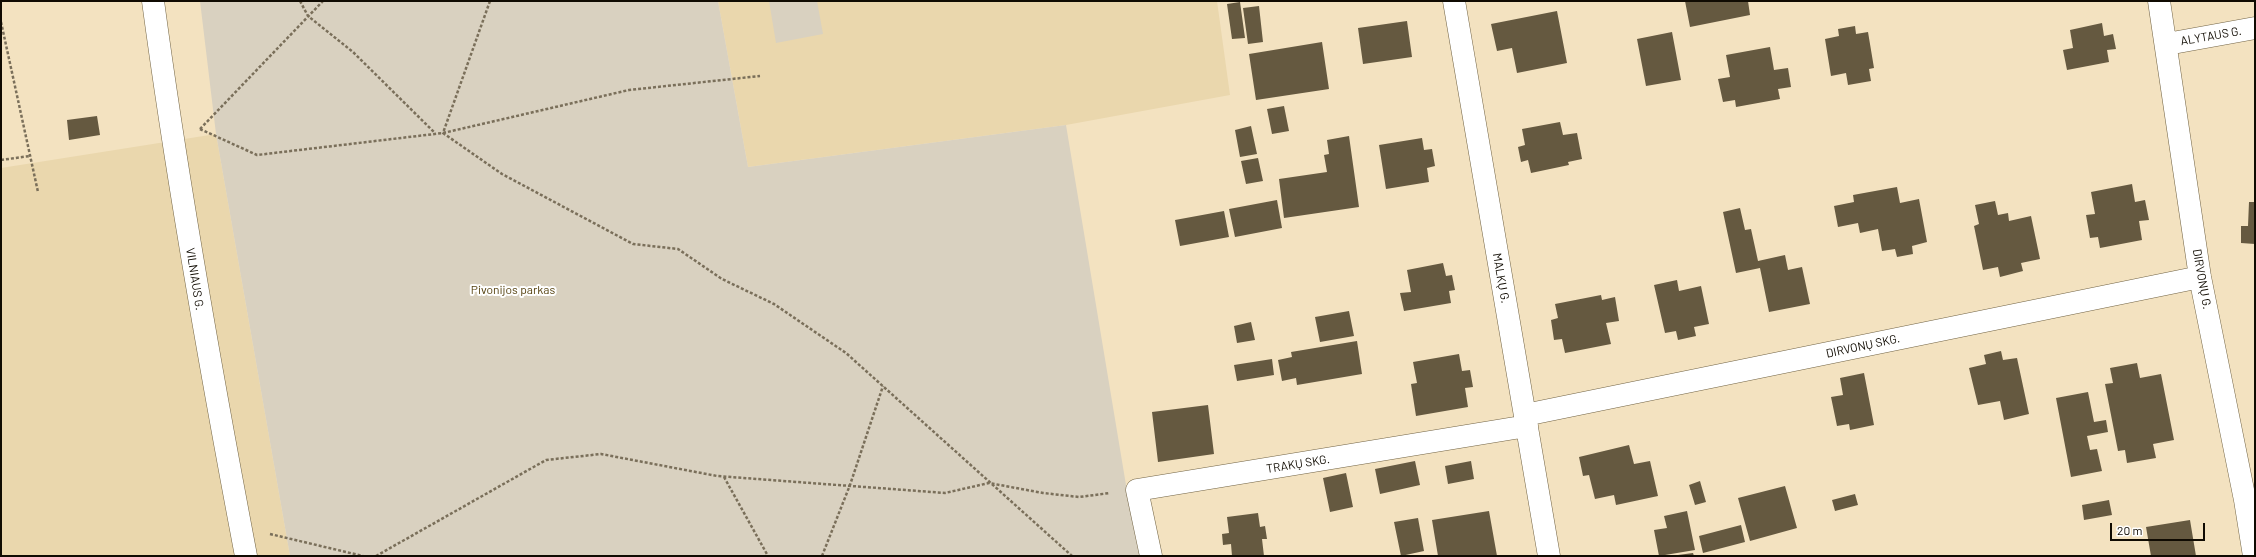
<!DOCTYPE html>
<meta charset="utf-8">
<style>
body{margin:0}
#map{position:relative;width:2256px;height:557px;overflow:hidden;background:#f3e2c0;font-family:Barlow,sans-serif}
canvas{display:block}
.frame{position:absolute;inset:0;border:2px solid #100b02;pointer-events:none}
.scale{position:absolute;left:2110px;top:523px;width:95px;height:18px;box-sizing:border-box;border:2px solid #100b02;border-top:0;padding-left:5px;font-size:12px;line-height:14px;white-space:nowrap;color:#100b02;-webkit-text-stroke:3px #fff;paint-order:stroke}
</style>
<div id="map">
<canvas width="2256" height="557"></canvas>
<div class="frame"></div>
<div class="scale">20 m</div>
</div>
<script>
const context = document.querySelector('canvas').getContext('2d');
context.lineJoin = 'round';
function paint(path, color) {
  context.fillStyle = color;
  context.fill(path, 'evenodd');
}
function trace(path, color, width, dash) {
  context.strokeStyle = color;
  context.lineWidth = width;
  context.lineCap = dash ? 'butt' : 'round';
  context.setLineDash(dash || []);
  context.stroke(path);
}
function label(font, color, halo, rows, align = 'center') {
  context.font = font + ' Barlow,sans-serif';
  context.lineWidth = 4;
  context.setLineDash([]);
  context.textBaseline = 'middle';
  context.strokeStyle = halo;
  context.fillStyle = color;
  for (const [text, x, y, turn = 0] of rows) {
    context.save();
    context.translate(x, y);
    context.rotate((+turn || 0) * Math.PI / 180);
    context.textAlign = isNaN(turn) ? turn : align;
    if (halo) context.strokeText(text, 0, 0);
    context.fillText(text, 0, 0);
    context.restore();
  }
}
const built = new Path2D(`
 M718 1H1217L1230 95 1066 125 748 167Z
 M216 134 290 556H1V168Z`);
const green = new Path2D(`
 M200 1H718L748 167 1066 125 1128 497 1141 556H290L216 134Z
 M769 1H817L823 34 776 43Z`);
const building = new Path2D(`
 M1685 1H1748L1750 15 1690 27Z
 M1240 2 1245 38 1232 39 1227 4Z
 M1259 6 1263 42 1248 44 1243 8Z
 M1557 11 1567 63 1517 73 1512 48 1497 51 1491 24Z
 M1407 21 1412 57 1363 64 1358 28Z
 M2102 23 2104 36 2113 34 2116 49 2107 50 2109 62 2067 70 2063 50 2073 48 2070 30Z
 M1855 26 1856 34 1868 32 1874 68 1869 69 1871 81 1848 85 1846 73 1831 76 1825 39 1839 36 1838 29Z
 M1672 32 1681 80 1646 86 1637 39Z
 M1322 42 1329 89 1256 100 1249 54Z
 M1770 47 1774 70 1788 68 1791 87 1778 89 1780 99 1736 107 1735 100 1723 102 1718 79 1730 77 1726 55Z
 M1284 106 1289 131 1272 134 1267 109Z
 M97 116 100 135 69 140 67 120Z
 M1560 122 1563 135 1577 133 1582 159 1568 162 1569 165 1531 173 1528 160 1521 162 1518 147 1525 145 1522 129Z
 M1251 126 1257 154 1240 157 1235 130Z
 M1349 136 1359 207 1284 218 1279 179 1327 172 1324 155 1329 154 1327 140Z
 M1422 138 1424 150 1432 149 1435 166 1427 168 1429 182 1386 189 1379 145Z
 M1258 158 1263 181 1246 184 1241 161Z
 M2132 184 2135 202 2145 200 2149 220 2139 221 2142 240 2100 248 2098 237 2090 238 2086 215 2095 214 2091 192Z
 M1897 187 1900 203 1919 199 1927 242 1912 246 1913 254 1897 257 1895 249 1882 251 1878 229 1860 233 1858 223 1838 227 1834 206 1854 202 1853 195Z
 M1277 200 1282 228 1235 237 1229 209Z
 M1995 201 1998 215 2008 213 2009 221 2031 216 2040 259 2021 263 2023 271 2000 277 1998 267 1983 270 1974 226 1979 224 1975 205Z
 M2249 202H2255V244L2241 243V226H2248Z
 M1740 208 1745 230 1751 229 1758 261 1785 255 1788 270 1802 267 1810 304 1769 312 1760 268 1736 273 1723 212Z
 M1224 211 1229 237 1180 246 1175 220Z
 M1443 263 1446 276 1452 275 1455 290 1449 291 1451 303 1404 311 1400 293 1411 292 1407 270Z
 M1677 280 1679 291 1701 286 1709 324 1694 327 1696 336 1678 340 1676 331 1665 333 1654 285Z
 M1601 295 1602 300 1615 297 1619 321 1606 323 1611 344 1565 353 1562 339 1554 340 1551 320 1558 318 1555 304Z
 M1349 311 1354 336 1320 342 1315 317Z
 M1251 322 1255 340 1237 343 1234 326Z
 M1357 341 1362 374 1297 385 1296 378 1282 381 1278 360 1292 357 1291 352Z
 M2001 351 2003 360 2017 358 2029 414 2004 420 2000 401 1978 405 1969 368 1986 364 1984 355Z
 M1459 354 1462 371 1470 370 1473 387 1465 388 1468 407 1416 416 1411 384 1417 383 1413 362Z
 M1272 359 1274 375 1237 381 1234 365Z
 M2137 363 2140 378 2161 374 2174 440 2153 444 2156 458 2127 463 2125 450 2118 451 2105 384 2113 383 2110 368Z
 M1864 373 1874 425 1850 430 1849 424 1837 426 1831 397 1843 395 1840 378Z
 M2088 392 2094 422 2106 420 2108 432 2087 436 2090 450 2097 449 2102 471 2071 477 2056 398Z
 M1208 405 1214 454 1158 462 1152 412Z
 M1629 445 1634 464 1650 461 1658 496 1616 505 1614 495 1595 499 1589 475 1583 476 1579 457Z
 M1415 461 1420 485 1380 494 1375 469Z
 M1471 461 1474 479 1448 484 1445 466Z
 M1346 473 1353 507 1330 512 1323 478Z
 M1700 481 1706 502 1695 505 1689 485Z
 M1785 486 1797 528 1750 541 1738 498Z
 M1855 494 1858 505 1835 511 1832 500Z
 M2109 500 2112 515 2084 520 2082 505Z
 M1489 511 1497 556H1438L1432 520Z
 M1687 511 1695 550 1659 556 1654 530 1667 528 1664 516Z
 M1258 513 1260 527 1265 526 1267 539H1262L1264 556H1232L1231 544 1223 545 1222 534 1229 533 1227 517Z
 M1418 518 1424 551 1401 556 1394 522Z
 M2190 520 2196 556H2151L2146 527Z
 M1741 525 1745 542 1703 553 1699 536Z
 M1693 553 1694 556H1679L1678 555Z`);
const path = new Path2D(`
 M300 1 308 16 353 52 435 133
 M490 1 443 133 502 174 633 244 678 249 722 279 774 304 846 353 1072 556
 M1 22 38 192
 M200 129 257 155 443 133 629 90 760 76
 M200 129 323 1
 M1 160 30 156
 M724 477 768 556
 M270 534 363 556
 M376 556 546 460 601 454 717 476 945 493 989 483 1043 493 1079 497 1110 493
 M822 556 850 485 883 386`);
const minor = new Path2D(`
 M1454 1 1549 556
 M2159 1 2200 277 2245 500 2254 556
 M2167 44 2255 28
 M1525 415 2200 277
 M1151 556 1137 490 1527 426`);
const primary = new Path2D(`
 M153 1C178 187 211 372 246 556`);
const streetNames = [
 ["ALYTAUS G.",2211,36,-10],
 ["MALKŲ G.",1501,278,80],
 ["VILNIAUS G.",195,279,81],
 ["DIRVONŲ G.",2202,279,80],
 ["DIRVONŲ SKG.",1863,346,-12],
 ["TRAKŲ SKG.",1298,464,-9]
];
const parkNames = [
 ["Pivonijos parkas",513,290]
];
paint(built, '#ead7ad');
paint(green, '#d9d1c0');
paint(building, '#655940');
trace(minor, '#726445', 23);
trace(primary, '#726445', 23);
trace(path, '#7a6f5a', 2.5, [3, 2]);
trace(minor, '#fff', 22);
trace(primary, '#fff', 22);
label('12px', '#100b02', '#fff', streetNames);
label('12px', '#533f0c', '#fff', parkNames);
</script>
